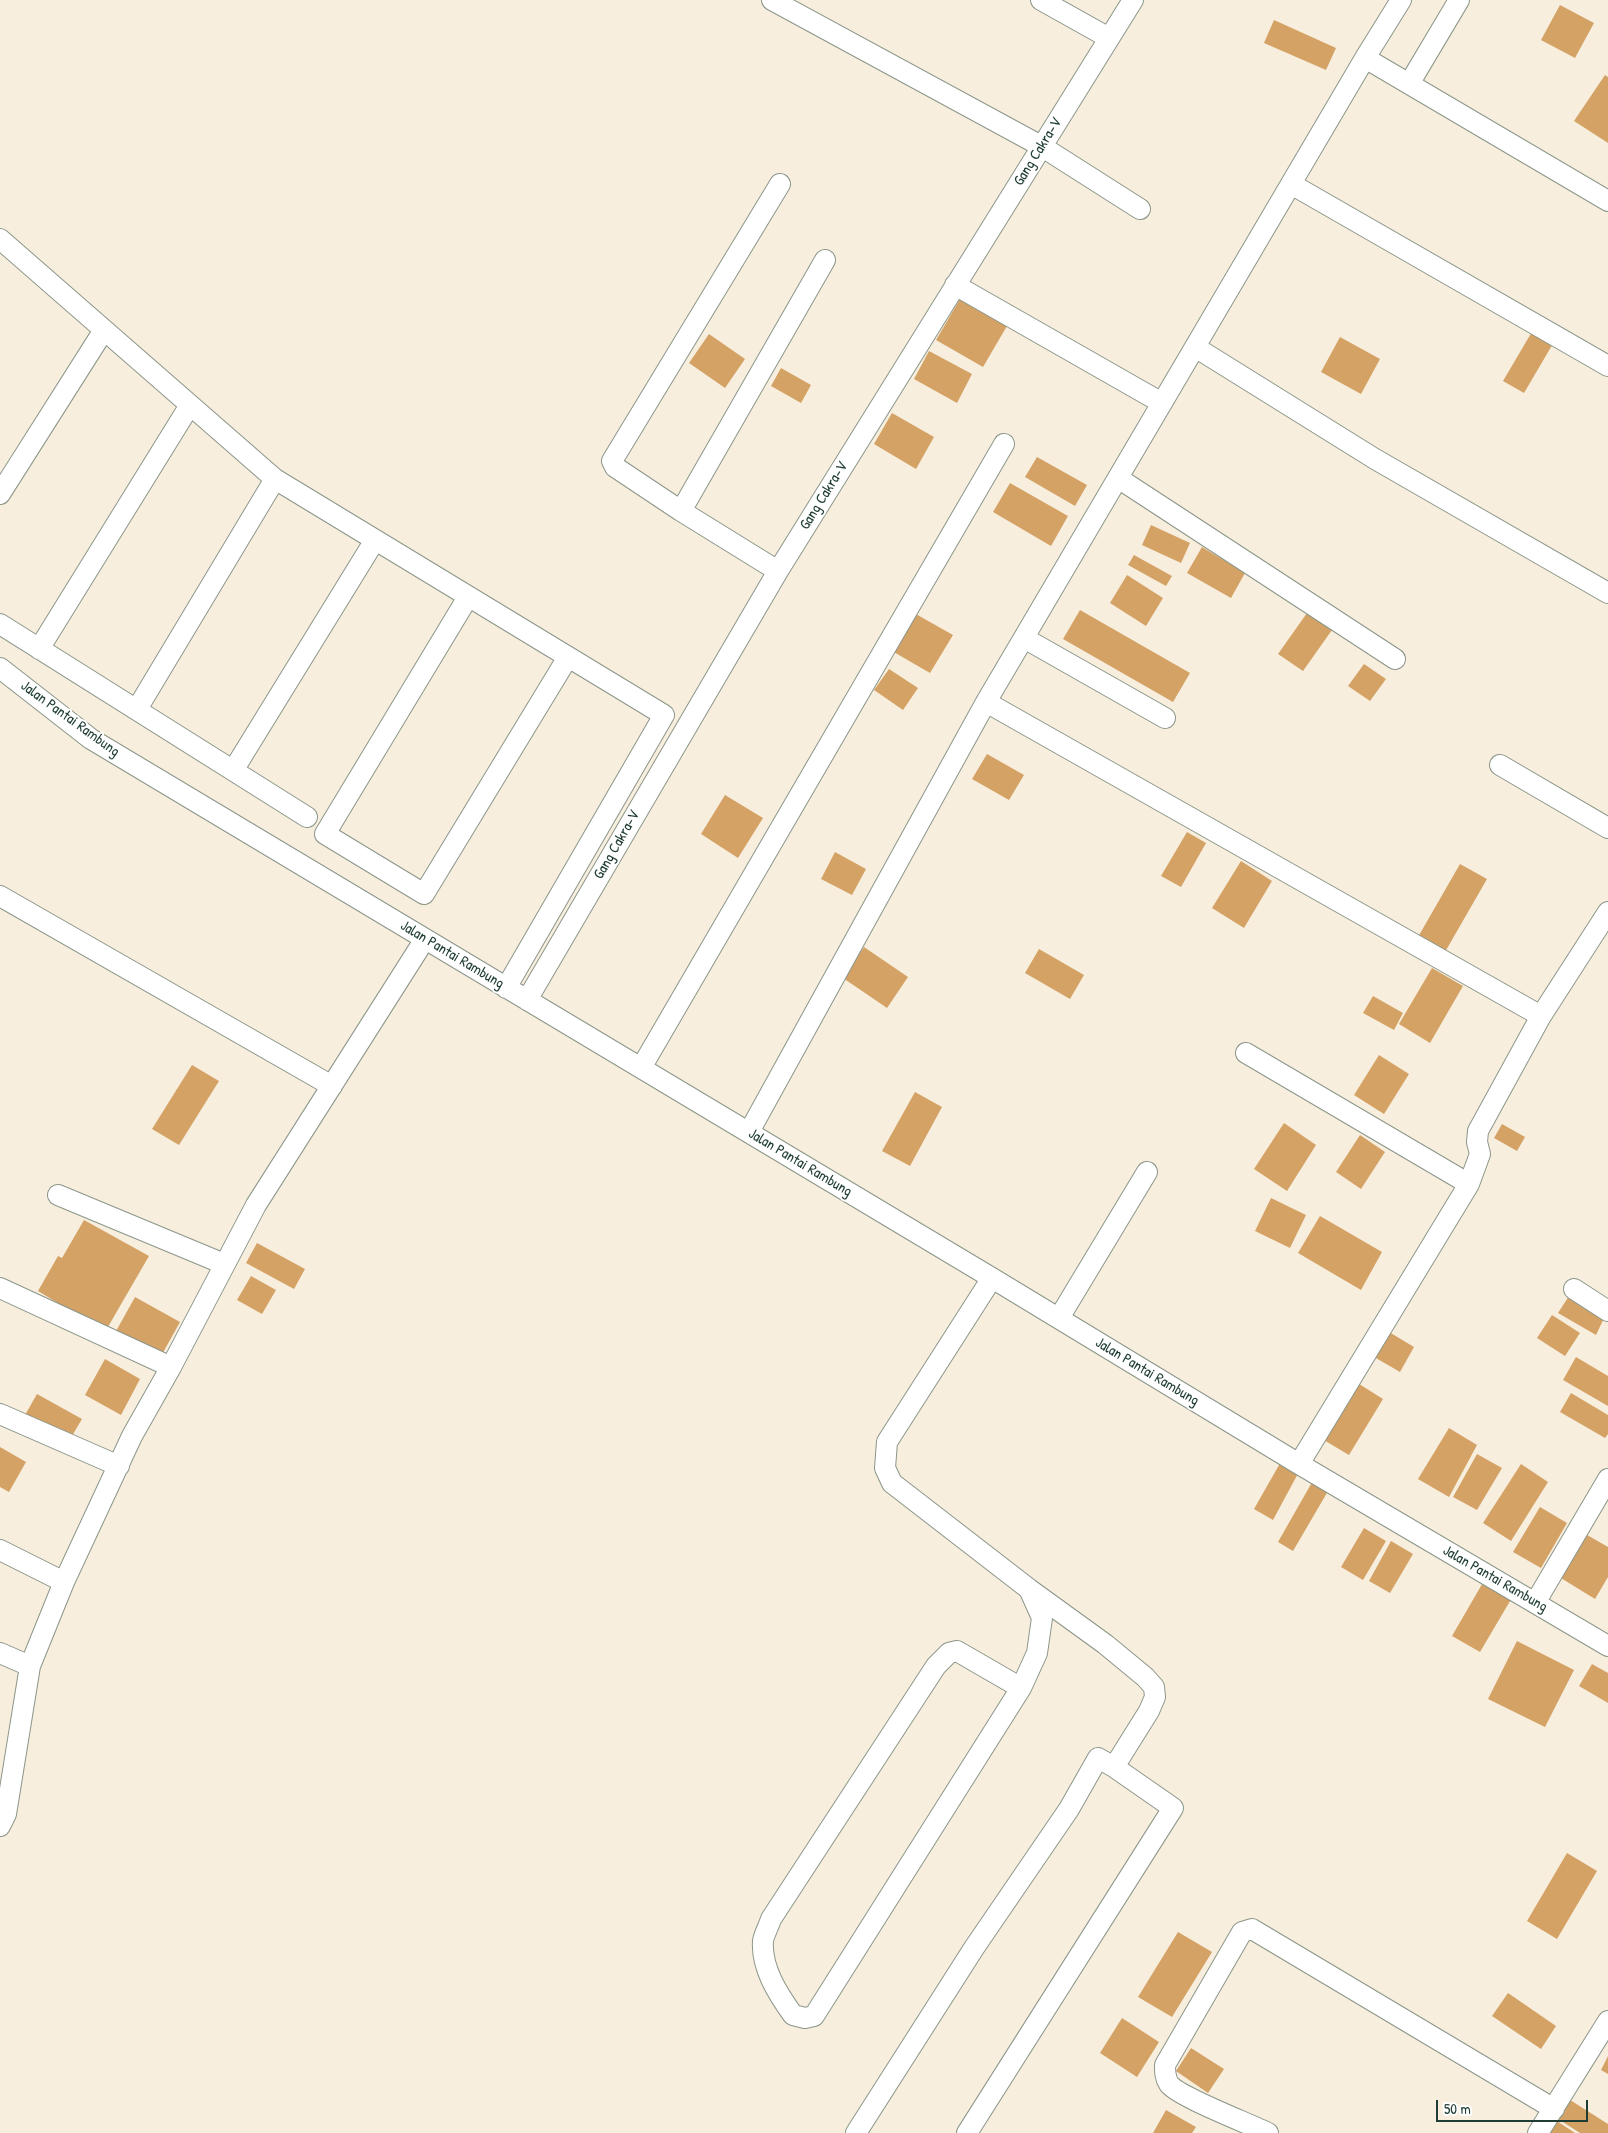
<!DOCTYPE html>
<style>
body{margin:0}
#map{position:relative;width:1608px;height:2133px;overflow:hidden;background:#f7eede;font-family:"Patrick Hand",sans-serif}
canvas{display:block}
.scale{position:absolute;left:1436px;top:2100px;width:152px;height:22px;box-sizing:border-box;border:2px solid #1f3d34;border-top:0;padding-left:6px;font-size:15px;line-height:18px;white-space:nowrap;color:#1f3d34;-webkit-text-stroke:4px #fff;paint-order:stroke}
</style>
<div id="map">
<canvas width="1608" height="2133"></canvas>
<div class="scale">50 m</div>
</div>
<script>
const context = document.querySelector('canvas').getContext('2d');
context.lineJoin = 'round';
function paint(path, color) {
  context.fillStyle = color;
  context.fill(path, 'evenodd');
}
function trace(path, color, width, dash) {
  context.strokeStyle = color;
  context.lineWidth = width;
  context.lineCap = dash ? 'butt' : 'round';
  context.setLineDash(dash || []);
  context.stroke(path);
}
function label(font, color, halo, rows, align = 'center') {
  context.font = font + ' "Patrick Hand",sans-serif';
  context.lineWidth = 4;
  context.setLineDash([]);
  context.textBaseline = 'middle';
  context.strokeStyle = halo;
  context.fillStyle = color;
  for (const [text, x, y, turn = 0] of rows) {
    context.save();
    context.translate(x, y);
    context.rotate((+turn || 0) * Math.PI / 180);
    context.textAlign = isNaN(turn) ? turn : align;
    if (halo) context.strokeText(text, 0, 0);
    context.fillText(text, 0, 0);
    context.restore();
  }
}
const building = new Path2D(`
 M1560 5 1594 23 1575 58 1541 40Z
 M1274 20 1336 48 1326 70 1264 43Z
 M1605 75 1608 77V143L1574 121Z
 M960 299 1007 326 983 367 936 340Z
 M1533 330 1554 342 1524 393 1503 381Z
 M709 334 745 359 725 388 689 363Z
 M1340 337 1380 359 1361 394 1321 372Z
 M929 351 972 374 957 403 914 379Z
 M781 368 811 385 801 403 771 386Z
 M892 413 934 437 916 469 874 444Z
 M1037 457 1087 485 1075 506 1025 477Z
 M1010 483 1068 516 1051 546 993 512Z
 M1151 525 1190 543 1181 563 1142 545Z
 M1202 547 1245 573 1231 598 1187 573Z
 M1134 555 1172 576 1166 586 1128 565Z
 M1127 575 1163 598 1146 626 1110 603Z
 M1080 610 1190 673 1173 702 1063 639Z
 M914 613 953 635 930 673 892 651Z
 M1307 613 1332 630 1303 671 1278 654Z
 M1364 664 1386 679 1370 701 1348 686Z
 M889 669 918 688 903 710 874 690Z
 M987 754 1024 775 1009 800 972 779Z
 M725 795 763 818 738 858 701 834Z
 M1187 832 1206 843 1181 887 1161 876Z
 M835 852 866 869 852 895 821 879Z
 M1241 861 1272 881 1244 928 1212 908Z
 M1460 864 1487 879 1445 952 1418 937Z
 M864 947 908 977 887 1008 843 978Z
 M1039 949 1084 975 1070 999 1025 973Z
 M1432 968 1463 986 1430 1043 1399 1024Z
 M1373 996 1403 1013 1394 1030 1363 1013Z
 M1379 1055 1409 1074 1384 1114 1354 1095Z
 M192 1065 219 1081 179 1145 152 1129Z
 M915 1092 942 1107 910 1166 882 1151Z
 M1284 1123 1316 1145 1287 1191 1254 1169Z
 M1502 1124 1525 1137 1517 1151 1494 1138Z
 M1360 1135 1385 1152 1361 1189 1336 1172Z
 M1271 1198 1306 1215 1290 1248 1255 1231Z
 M1320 1216 1382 1252 1361 1290 1298 1253Z
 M84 1220 149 1256 105 1332 38 1291 58 1256 62 1258Z
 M257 1243 305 1269 294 1289 246 1263Z
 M251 1276 276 1290 262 1314 237 1300Z
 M1569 1296 1605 1316 1596 1335 1558 1313Z
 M135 1297 180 1322 160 1358 115 1333Z
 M1552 1315 1580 1333 1565 1356 1537 1338Z
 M1384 1329 1414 1347 1400 1372 1369 1354Z
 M1576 1357 1608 1376V1406L1563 1380Z
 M105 1359 140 1379 121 1415 85 1395Z
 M1356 1382 1383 1399 1349 1455 1322 1439Z
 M1571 1393 1608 1415V1434L1605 1438 1560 1412Z
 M37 1394 82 1419 69 1441 25 1415Z
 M1449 1428 1477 1445 1449 1497 1418 1479Z
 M0 1447 26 1462 9 1492 0 1487Z
 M1477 1454 1502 1468 1477 1510 1453 1497Z
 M1283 1458 1301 1468 1273 1520 1254 1509Z
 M1521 1464 1548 1482 1511 1541 1483 1523Z
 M1315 1477 1331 1486 1293 1551 1278 1542Z
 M1540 1507 1567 1523 1541 1568 1513 1552Z
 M1364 1528 1386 1541 1363 1580 1341 1567Z
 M1582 1532 1608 1547V1577L1595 1599 1556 1575Z
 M1391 1541 1413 1554 1390 1593 1369 1581Z
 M1485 1579 1513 1596 1480 1652 1452 1636Z
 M1517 1641 1574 1670 1545 1727 1488 1699Z
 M1592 1664 1608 1673V1703L1579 1686Z
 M1567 1853 1597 1871 1557 1939 1527 1921Z
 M1178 1932 1212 1952 1172 2017 1138 1997Z
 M1508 1993 1556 2026 1541 2049 1492 2016Z
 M1122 2018 1159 2042 1137 2077 1100 2053Z
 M1191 2048 1224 2069 1208 2093 1176 2071Z
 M1608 2056V2074L1601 2070Z
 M1567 2098 1608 2124V2133H1580L1555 2117Z
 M1166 2110 1196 2127 1192 2133H1153Z
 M1554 2119 1575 2133H1545Z`);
const minor = new Path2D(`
 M772 0 1041 146 1140 209
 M1041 0 1109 38
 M1365 58 1608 201
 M1409 84 1459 0
 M1291 184 1608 366
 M0 239 275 479 664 715 506 988
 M955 285 1162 403
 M1195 347 1375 459 1608 593
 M1118 478 1395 659
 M0 494 104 330
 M681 511 825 260
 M778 571 681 511 615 467 612 461 780 184
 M468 597 325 834 424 894 568 657
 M0 624 307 817
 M1024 638 1165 718
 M39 649 190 405
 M0 668 91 739 992 1278 1299 1464 1608 1646
 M986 702 1541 1016
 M137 709 275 479
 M1500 765 1608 828
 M234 769 375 540
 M0 896 332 1086
 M527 1000 778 571 1133 0
 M1246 1053 1469 1184
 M641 1068 1004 444
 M749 1132 986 702 1365 58 1401 0
 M58 1195 224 1264
 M992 1278 887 1442 885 1468 892 1483 1029 1589 1042 1618 1037 1653 1021 1688 814 2016 805 2018 793 2015C778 1994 761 1968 763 1941 764 1934 769 1926 771 1919L936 1666 949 1653 957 1651 1021 1688
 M0 1288 171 1367
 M1574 1289 1608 1311
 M1059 1318 1147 1172
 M0 1414 119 1466
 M1299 1464 1469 1184 1480 1154 1477 1142 1478 1131 1541 1016 1608 912
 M0 1550 64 1582
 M1535 1603 1608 1479
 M0 1653 30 1666
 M0 1826 6 1814 30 1666 64 1582 132 1436 171 1367 256 1205 425 939
 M856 2133 974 1948 1069 1809 1098 1758 1114 1767 1149 1711 1155 1697 1154 1687 1145 1677 1105 1644 1029 1589
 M967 2133 1173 1808 1114 1767
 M1268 2133C1248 2123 1179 2097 1169 2084 1165 2078 1165 2072 1165 2065L1242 1932 1252 1929 1554 2109
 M1538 2133 1608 2021`);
const streetNames = [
 ["Gang Cakra-V",1038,152,-58],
 ["Gang Cakra-V",824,496,-58],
 ["Jalan Pantai Rambung",70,719,36],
 ["Gang Cakra-V",617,845,-60],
 ["Jalan Pantai Rambung",452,955,31],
 ["Jalan Pantai Rambung",800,1163,31],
 ["Jalan Pantai Rambung",1147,1372,31],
 ["Jalan Pantai Rambung",1495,1579,30]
];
paint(building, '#d5a265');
trace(minor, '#8b9689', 22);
trace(minor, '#fff', 20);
label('15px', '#1f3d34', '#fff', streetNames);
</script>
